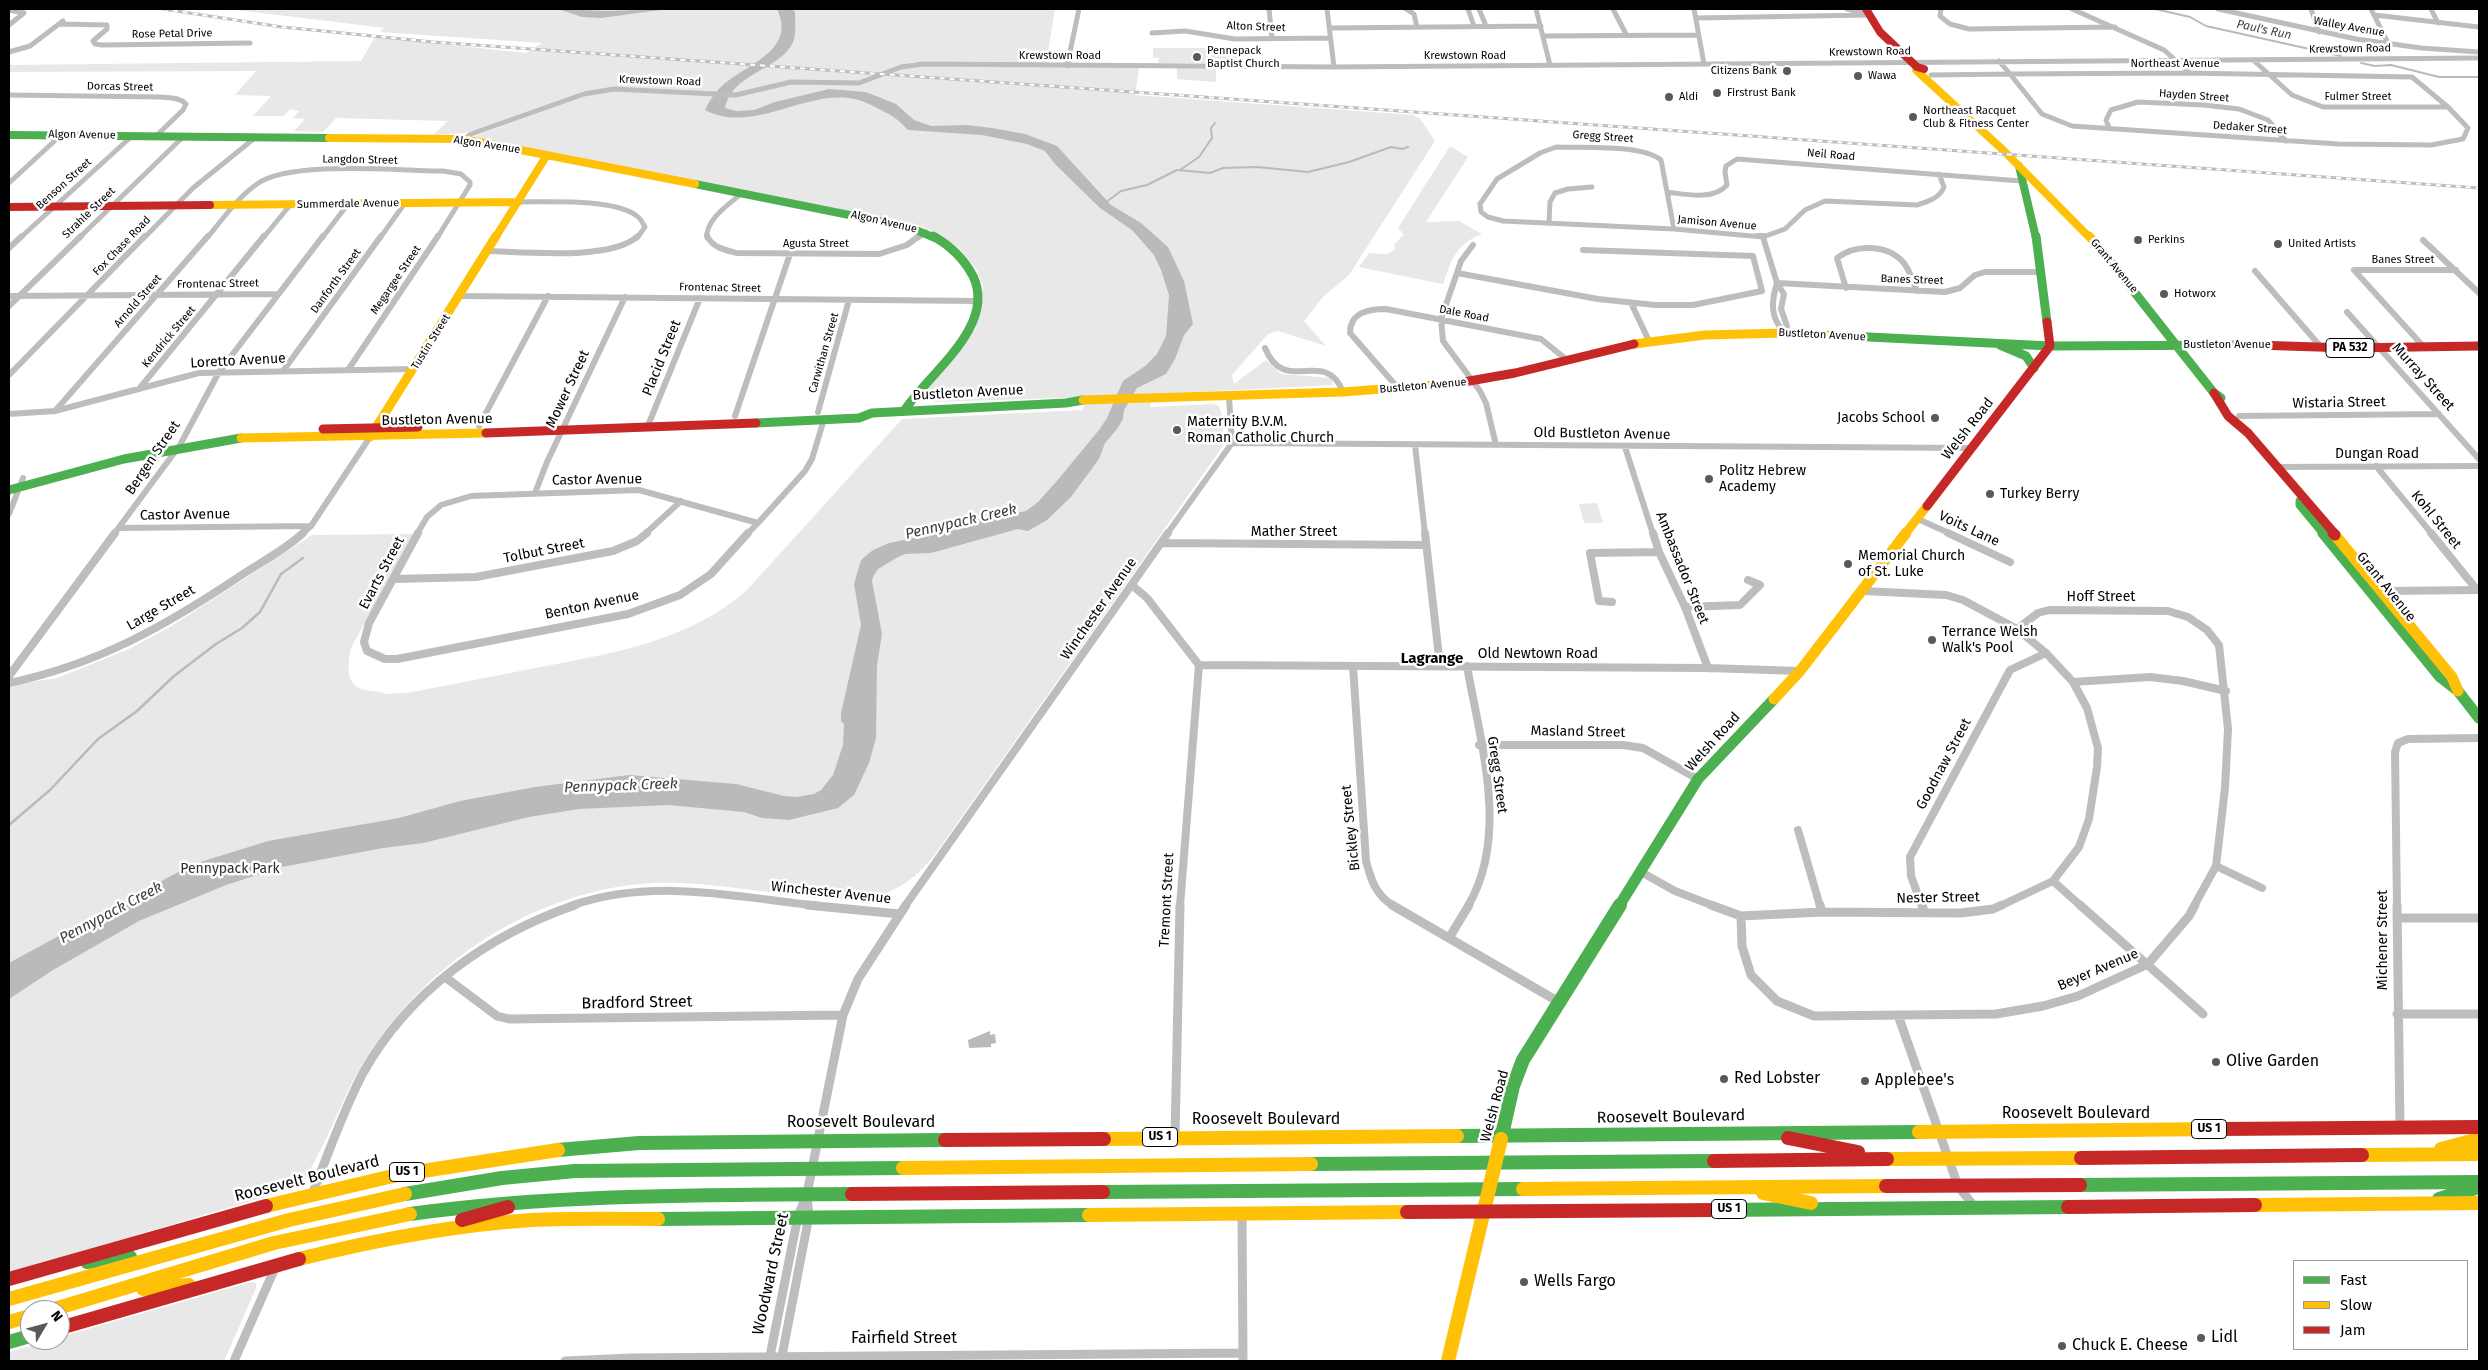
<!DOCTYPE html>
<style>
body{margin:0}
#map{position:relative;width:2488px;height:1370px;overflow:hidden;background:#fff;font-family:"Fira Sans",sans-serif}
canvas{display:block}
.frame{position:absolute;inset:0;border:10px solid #000;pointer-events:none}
.legend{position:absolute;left:2293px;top:1260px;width:175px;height:90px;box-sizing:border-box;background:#fff;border:1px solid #999;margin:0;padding:6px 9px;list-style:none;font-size:15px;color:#000}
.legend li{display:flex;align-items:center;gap:10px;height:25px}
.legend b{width:25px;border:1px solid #999}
.north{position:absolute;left:20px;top:1300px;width:50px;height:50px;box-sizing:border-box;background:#fff;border:1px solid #999;border-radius:50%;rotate:53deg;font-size:14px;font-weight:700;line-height:20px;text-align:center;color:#000}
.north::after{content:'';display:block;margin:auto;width:18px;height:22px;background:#595959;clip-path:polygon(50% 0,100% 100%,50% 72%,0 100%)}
</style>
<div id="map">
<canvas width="2488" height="1370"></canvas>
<div class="frame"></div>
<ul class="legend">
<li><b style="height:6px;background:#4caf50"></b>Fast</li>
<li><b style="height:6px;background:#ffc107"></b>Slow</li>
<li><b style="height:6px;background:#c62828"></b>Jam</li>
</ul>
<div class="north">N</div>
</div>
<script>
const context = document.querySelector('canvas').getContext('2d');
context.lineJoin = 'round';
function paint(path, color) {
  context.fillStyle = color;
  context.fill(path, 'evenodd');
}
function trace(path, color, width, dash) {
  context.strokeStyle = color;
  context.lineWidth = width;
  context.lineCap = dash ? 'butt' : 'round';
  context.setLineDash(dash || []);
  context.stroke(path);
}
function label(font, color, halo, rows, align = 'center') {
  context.font = font + ' "Fira Sans",sans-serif';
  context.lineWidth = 5;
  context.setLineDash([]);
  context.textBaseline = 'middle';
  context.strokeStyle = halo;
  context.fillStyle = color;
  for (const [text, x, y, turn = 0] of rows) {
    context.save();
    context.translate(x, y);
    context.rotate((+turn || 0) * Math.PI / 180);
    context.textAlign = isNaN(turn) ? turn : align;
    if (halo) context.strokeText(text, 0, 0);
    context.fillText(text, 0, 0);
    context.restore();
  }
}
const green = new Path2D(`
 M229 9H1055L1046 64 914 62 897 66 873 77 857 81H788L755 88 790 84 864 83 899 69 919 65 1139 67 1135 95 1414 115 1421 120 1435 141 1349 275 1323 297 1304 321 1326 346 1278 331 1268 334 1232 375 1234 384 1266 360 1281 374 1331 378 1333 385 1154 394 1150 407 1214 404 1219 406 1226 429 1223 428V446L934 856C921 871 907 885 888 892 856 904 826 899 794 895 747 890 699 881 652 883 595 886 539 906 491 935 431 972 379 1027 348 1091 336 1116 326 1141 312 1166 308 1173 306 1180 301 1186L9 1273V685L57 678 129 649 173 625 312 535 413 534 351 648C348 662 344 685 364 690 370 691 377 691 384 693V694L407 693C454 684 500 675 546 666 619 652 690 640 747 590L902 419 1082 410 1088 397 936 402 925 399 923 392 975 329 983 287 977 270 960 249 941 235 918 225 484 140 475 136 576 98 596 93 612 91 695 90 616 87 561 100 466 133 433 135 448 121 336 118 323 132 294 131 305 119 293 118 299 111 290 109 284 116H253L271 96 235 95 256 71 9 72V65L361 61 375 37 526 53 542 43 381 32 380 31 385 28Z
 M1153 48H1237L1238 63H1158L1159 58H1153Z
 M1177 68H1216V82L1177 79Z
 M1450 146 1468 157 1426 222 1459 221 1482 234C1455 245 1452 259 1443 284L1359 267 1369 253 1387 254 1395 250 1394 245 1404 234 1398 228Z
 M1597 503 1603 523H1584L1579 504Z
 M251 1282 256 1283V1288L224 1361H9V1352L51 1340H60V1337Z`);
const water = new Path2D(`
 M558 9 606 11 668 9 601 18 582 17Z
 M777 9H792L795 12C795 23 797 37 791 46 775 71 732 74 725 108L736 111 754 110 775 102 829 89 866 92 896 104 914 120 931 126 966 125 992 128 1025 134 1057 146 1111 205 1141 223 1168 247 1184 281 1193 324 1184 335 1175 359 1166 374 1137 388 1124 410 1123 419 1117 429 1105 443 1099 459 1071 497 1047 520 1028 531 1018 529 931 553 905 554 898 557 878 569 873 577 872 581 882 634 877 665 876 738 869 763 854 795 838 808 789 820 762 818 744 812 668 805 579 809 529 817 423 843 383 848 282 867 226 885 139 921 53 970 9 999V963L88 920 126 905 165 879 194 864 268 841 399 818 460 801 535 787 629 775 736 784 784 796 797 797 814 794 821 790 833 775 843 745 844 724 841 721V713L861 625 854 584 861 560 873 550 889 543 953 530 990 518 1026 511 1038 502 1056 482 1099 430 1107 418 1123 381 1145 366 1157 354 1166 336 1169 295 1161 270 1154 255 1132 230 1100 208 1055 164 1045 151 1027 144 982 135 908 130C898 119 890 114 877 108 868 103 858 99 848 98 800 93 751 134 705 110 710 100 715 92 723 85 747 64 797 50 777 9Z
 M990 1031V1035L995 1034 996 1043 991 1044V1047L969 1048 968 1040Z`);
const streamFar1 = new Path2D(`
 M2155 9 2190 17 2206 26 2341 56
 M2361 63 2375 66 2391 65 2439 77H2479
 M1180 170 1199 157 1212 138 1211 128 1215 123
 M1105 203 1121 191 1147 185 1177 170 1210 173 1223 168 1257 167 1308 172 1349 162 1391 147 1402 149 1408 147`);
const stream = new Path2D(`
 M9 825 50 790 98 739 137 711 174 676 216 644 242 628 260 612 281 574 303 558`);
const streetFar3 = new Path2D(`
 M1269 9 1272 38
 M1327 9 1334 67
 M1406 9 1414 14 1417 27
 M1468 9 1474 26
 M1479 9 1486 26
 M1536 9 1550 65
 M1613 9 1626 34
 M1694 9 1704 64
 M1847 9 1862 13
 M1941 9 1940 16 1950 24 1969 29 2115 27
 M2072 9 2164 50 2190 73
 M2218 9 2356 39 2421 48 2479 52
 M2311 9 2319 32
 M2371 9 2388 43
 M2431 9 2438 23
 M9 10 24 13 9 25
 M2374 15 2479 27
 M1696 18 1867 15
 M59 24 107 25V29L93 41 95 44 102 45 250 43
 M1330 28 1541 26
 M1152 33 1185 31 1235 39 1330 38
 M1544 36 1698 35
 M9 52 30 46 63 21
 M2253 60 2292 95 2323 107H2448
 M1999 61 2010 74
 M1067 66 1079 9
 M2185 73 2412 77 2448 107 2468 128 2463 139 2431 145 2338 144 2072 126 2042 114 2010 74Z
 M1931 75 2010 74
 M9 95 160 97C170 98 179 97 186 104L183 110 156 136
 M2109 128 2106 120 2111 110 2138 102 2204 105 2239 109 2268 120 2286 141
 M464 139 471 134 584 94 614 89 736 95 791 82 859 83 901 67 923 64 1334 67 2479 58
 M1556 147C1582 148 1641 144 1661 160L1674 229 1503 221 1488 217 1481 212 1480 204 1497 179 1540 153Z
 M9 183 61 135
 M1667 192C1685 194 1713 201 1727 185L1725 172 1726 166 1737 159 2021 181
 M518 202C546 202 617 198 638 217 641 219 643 224 645 227L637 238
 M1549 223 1550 202 1555 193 1568 189 1592 187
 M1674 229 1763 237 1785 229 1805 210 1825 201 1917 205C1927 202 1940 198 1944 187L1939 174
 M20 238 133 135
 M79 238 184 136
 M144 238 193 188 256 137
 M207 238C222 220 237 198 257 184 291 160 398 171 443 171L461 174 470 182V185L437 238
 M263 238 291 204
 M322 238 348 204
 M380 238 405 203
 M707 238C705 220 729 204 741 194
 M918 238 926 232`);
const streetFar2 = new Path2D(`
 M707 236C713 248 725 250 737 253L879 254 907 245 919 236
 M1757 236H1764
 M1763 237 1777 283
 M2423 240 2479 293
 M1473 245 1461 261 1457 273 1598 299 1655 305H1693L1762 291 1753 256 1583 250
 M9 248 22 236
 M487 251C524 252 611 261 638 236
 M2255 271 2321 347
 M1457 273 1441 319 1443 341 1480 391 1486 403 1496 445
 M1777 283 1784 294 1781 309 1787 326 1785 333C1770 318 1771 302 1777 283Z
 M1777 283 1945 292 1960 288 1975 275 1985 272H2041
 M1846 288 1837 258C1855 244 1887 244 1903 262 1910 270 1913 282 1917 291
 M9 296 278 294
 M460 296 979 301
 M1632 305 1649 341
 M9 306 81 236
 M2347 312 2479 459
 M2423 346 2354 270H2456
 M1265 348C1285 397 1325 346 1343 392
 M348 370 438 236
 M283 371 381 236
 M9 375 145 236
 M1398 388 1350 333C1350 312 1369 309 1386 309L1541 339 1567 360
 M139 389 264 236
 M55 411 208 236
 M818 412 849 300
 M9 414 55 411 199 373 413 369
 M735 416 790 254
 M2239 416 2439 414
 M479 426 548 296
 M647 428 700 298
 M1232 443 1972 448
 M1415 445 1425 534
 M1625 447 1653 534
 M2376 466 2432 534
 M2276 467 2479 466
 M535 493 547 462 625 297
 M9 514 23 478
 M1918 519 1951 534
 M758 523 805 471 812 459 824 419
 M119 528 311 526
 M114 534 180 445 219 372 323 236
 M302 534 311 526 370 437
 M417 534 427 517 441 505 471 496 639 490 758 523
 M645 534 681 501
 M747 534 758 523
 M1167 534 1232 443 1229 397`);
const streetFar1 = new Path2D(`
 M418 533 369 623 364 642 367 651 385 659H397L628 614 680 595 711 574 748 533
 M1425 533 1440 666
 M1653 533 1659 552 1685 607 1708 668
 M1948 533 2010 562
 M2431 533 2477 590
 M1163 543 1425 545
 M394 579 476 577 613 551 637 541 647 533
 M1133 586 1147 598 1199 665 1708 668 1800 671
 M1863 591 1946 595 1963 600 2017 629 2046 653 2073 682 2087 708 2098 748 2097 767 2089 819 2079 847 2053 881 2000 906
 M2383 591 2479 590
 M1612 602 1599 601 1590 553 1659 552
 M1685 607 1740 605 1760 585 1748 580
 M2017 629 2038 613 2049 610 2168 611 2188 617 2207 630 2219 645 2228 729 2225 788 2216 866 2194 906
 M1353 666 1366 861C1371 880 1376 896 1394 906
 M1467 666C1480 742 1510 835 1468 906
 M9 676 115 533
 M2073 682 2150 677 2183 681 2226 691
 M9 683C99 664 167 625 243 574 263 561 286 549 303 533
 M1479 745H1623L1643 748 1698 779
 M1798 830 1820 906
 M2216 866 2262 888
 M1641 872 1675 891 1714 906
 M2053 881 2081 906
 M571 906C652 877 737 897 819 906
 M905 906 1168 533
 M1180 906 1199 665
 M1922 906 1911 876 1910 857 2010 670 2046 653
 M2397 906 2395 752 2398 743 2408 739 2479 738`);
const street = new Path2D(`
 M807 905 899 914
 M1392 905 1559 1002
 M1711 905 1741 916 1822 912 1961 913 1993 909 2002 905
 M1820 905 1822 912
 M1922 905 1924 911
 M2080 905 2203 1014
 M2397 905 2400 1127
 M1741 916 1742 946 1751 975 1777 1001 1814 1016 1996 1014 2043 1006 2078 996 2148 964 2189 916 2195 905
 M2397 918H2479
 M1449 938 1469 905
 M445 977 497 1016 509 1019 843 1015
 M2397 1014H2479
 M1898 1015 1958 1186 1973 1205
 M1175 1137 1180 905
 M313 1192C329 1152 343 1111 363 1073 409 991 488 935 575 905
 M1242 1215 1243 1361
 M234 1361 275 1268
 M565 1361 631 1358 1243 1353
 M769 1361 798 1216 807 1194 843 1015 858 979 906 905
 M781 1361 809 1216 807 1196`);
const fastFar3 = new Path2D(`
 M9 135 329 138
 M2019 166 2036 238
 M695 184 909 227 935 238`);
const fastFar2 = new Path2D(`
 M2036 236 2047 322
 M2099 247 2176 345
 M1849 336 2050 346 2255 345
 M2000 345 2026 356 2034 368
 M2176 345 2214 393 2221 398
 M904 411C929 373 997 326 973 276 964 259 951 246 933 236
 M756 423 859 418 872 413 1066 403 1083 400
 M9 490 124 459 241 438
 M2300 501V505L2324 534`);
const fastFar1 = new Path2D(`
 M2323 533 2440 677 2458 691 2479 718
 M1619 906 1698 779 1774 699`);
const fast = new Path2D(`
 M1457 1136 1919 1132
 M1501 1139 1513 1086 1523 1060 1620 905
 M558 1150 639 1143 945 1140
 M1311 1164 1714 1161
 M2080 1185 2479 1182
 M1103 1192 1523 1189
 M405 1194 502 1178 575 1171 903 1168
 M2439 1199 2479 1187
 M1719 1210 2068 1207
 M410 1214C557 1194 704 1195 852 1194
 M658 1219 1089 1215
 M87 1262 130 1257
 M9 1342 30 1336`);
const slowFar3 = new Path2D(`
 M1917 67 1916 70 2003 150 2090 238
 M329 138 464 139 695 184
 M210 205 518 202
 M495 238 547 155`);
const slowFar2 = new Path2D(`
 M2089 236 2099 247
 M1634 344 1705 335 1785 333 1849 336
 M1083 400 1343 392 1458 383
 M370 437 496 236
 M241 438 486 433
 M1905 534 1927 506`);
const slowFar1 = new Path2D(`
 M2335 535 2452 677 2458 691
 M1774 699 1800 671 1906 533`);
const slow = new Path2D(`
 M1919 1132 2220 1129
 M1104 1139 1457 1136
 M2441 1149 2479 1139
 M2362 1155 2479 1154
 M1887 1159 2081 1158
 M903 1168 1311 1164
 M1523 1189 1886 1186
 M1763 1193 1811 1203
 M2255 1205 2479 1203
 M266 1206 397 1175 558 1150
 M1089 1215 1407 1212
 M299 1259C375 1240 453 1225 532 1220 574 1218 616 1219 658 1219
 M143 1289 189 1285
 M9 1299 289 1220 405 1194
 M51 1310 274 1243 410 1214
 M9 1322 30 1316
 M1448 1361 1501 1139`);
const jamFar3 = new Path2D(`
 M1866 9 1880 32 1917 67 1924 69
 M9 207 210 205`);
const jamFar2 = new Path2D(`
 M2255 345 2348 348 2479 346
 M1458 383 1515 373 1634 344
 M2214 393 2228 416 2248 433 2335 534
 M323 429 418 427
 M486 433 756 423
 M1927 506 2050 346 2047 322`);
const jamFar1 = new Path2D(`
 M2333 533 2335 535`);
const jam = new Path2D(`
 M2220 1129 2479 1127
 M1788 1138 1858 1152
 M945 1140 1104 1139
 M2081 1158 2362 1155
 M1714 1161 1887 1159
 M1886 1186 2080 1185
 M852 1194 1103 1192
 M2068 1207 2255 1205
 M1407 1212 1719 1210
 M462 1220 508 1207
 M9 1279 266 1206
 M60 1328 299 1259`);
const rail = new Path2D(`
 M163 9 282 27 433 42 2479 188`);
const markers = [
 [1197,57,5,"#595959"],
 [1787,71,5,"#595959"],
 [1858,76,5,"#595959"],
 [1717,93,5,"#595959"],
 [1669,97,5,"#595959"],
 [1913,117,5,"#595959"],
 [2138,240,5,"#595959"],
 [2278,244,5,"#595959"],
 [2164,294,5,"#595959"],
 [1935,418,5,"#595959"],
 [1177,430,5,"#595959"],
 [1709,479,5,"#595959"],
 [1990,494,5,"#595959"],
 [1848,564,5,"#595959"],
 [1932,640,5,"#595959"],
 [2216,1062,5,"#595959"],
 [1724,1079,5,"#595959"],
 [1865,1081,5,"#595959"],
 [1524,1282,5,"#595959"],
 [2201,1338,5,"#595959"],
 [2062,1346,5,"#595959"]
];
const farStreetnames = [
 ["Alton Street",1256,27,2],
 ["Walley Avenue",2349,27,10],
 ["Rose Petal Drive",172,34,-1],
 ["Krewstown Road",2350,49,-1],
 ["Krewstown Road",1870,52,-1],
 ["Krewstown Road",1060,56],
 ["Krewstown Road",1465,56],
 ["Northeast Avenue",2175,64],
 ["Krewstown Road",660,81,2],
 ["Dorcas Street",120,87,1],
 ["Hayden Street",2194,96,4],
 ["Fulmer Street",2358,97],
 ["Dedaker Street",2250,128,4],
 ["Algon Avenue",82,135,1],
 ["Gregg Street",1603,137,4],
 ["Algon Avenue",487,145,9],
 ["Neil Road",1831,155,5],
 ["Langdon Street",360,160,1],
 ["Benson Street",64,184,-42],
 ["Summerdale Avenue",348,204,-1],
 ["Strahle Street",89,213,-44],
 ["Algon Avenue",884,222,13],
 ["Jamison Avenue",1717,223,5],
 ["Agusta Street",816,244],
 ["Fox Chase Road",122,246,-46],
 ["Banes Street",2403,260],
 ["Grant Avenue",2114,266,50],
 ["Megargee Street",396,280,-56],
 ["Banes Street",1912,280,2],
 ["Danforth Street",336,281,-54],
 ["Frontenac Street",218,284,-1],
 ["Frontenac Street",720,288,1],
 ["Arnold Street",138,301,-49],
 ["Dale Road",1464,314,11],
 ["Bustleton Avenue",1822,335,3],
 ["Kendrick Street",169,337,-50],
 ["Tustin Street",431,342,-58],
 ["Bustleton Avenue",2227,345],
 ["Carwithan Street",824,353,-74],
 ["Bustleton Avenue",1423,386,-5]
];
const farPoinames = [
 ["Pennepack",1207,51],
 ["Baptist Church",1207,64],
 ["Citizens Bank",1777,71,"right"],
 ["Wawa",1868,76],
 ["Firstrust Bank",1727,93],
 ["Aldi",1679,97],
 ["Northeast Racquet",1923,111],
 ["Club & Fitness Center",1923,124],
 ["Perkins",2148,240],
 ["United Artists",2288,244],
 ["Hotworx",2174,294]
];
const farWaternames = [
 ["Paul's Run",2264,30,12]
];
const shields = [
 [2350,348,48],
 [2209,1129,35],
 [1160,1137,35],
 [407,1172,35],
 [1729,1209,35]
];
const shieldNames = [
 ["PA 532",2350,348],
 ["US 1",2209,1129],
 ["US 1",1160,1137],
 ["US 1",407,1172],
 ["US 1",1729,1209]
];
const streetNames = [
 ["Placid Street",662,358,-68],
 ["Loretto Avenue",238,361,-3],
 ["Murray Street",2423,377,48],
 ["Mower Street",568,389,-65],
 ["Bustleton Avenue",968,393,-3],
 ["Wistaria Street",2339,403,-1],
 ["Bustleton Avenue",437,420,-1],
 ["Welsh Road",1968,429,-52],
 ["Old Bustleton Avenue",1602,434,1],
 ["Dungan Road",2377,454],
 ["Bergen Street",153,458,-56],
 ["Castor Avenue",597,480,-1],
 ["Castor Avenue",185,515,-1],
 ["Kohl Street",2436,520,51],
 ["Voits Lane",1969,529,25],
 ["Mather Street",1294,532],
 ["Tolbut Street",544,551,-11],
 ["Ambassador Street",1682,568,68],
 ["Evarts Street",382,573,-62],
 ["Grant Avenue",2386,587,51],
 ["Hoff Street",2101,597],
 ["Benton Avenue",592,605,-12],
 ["Large Street",161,608,-30],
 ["Winchester Avenue",1099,609,-55],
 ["Old Newtown Road",1538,654],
 ["Masland Street",1578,732,1],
 ["Welsh Road",1713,742,-48],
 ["Goodnaw Street",1944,764,-62],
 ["Gregg Street",1497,775,82],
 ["Bickley Street",1351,828,-96],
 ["Winchester Avenue",831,893,6],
 ["Nester Street",1938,898,-1],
 ["Tremont Street",1167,900,-87],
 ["Michener Street",2383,940,-90],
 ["Beyer Avenue",2098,970,-23],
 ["Welsh Road",1495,1106,-75]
];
const poiNames = [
 ["Jacobs School",1925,418,"right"],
 ["Maternity B.V.M.",1187,422],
 ["Roman Catholic Church",1187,438],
 ["Politz Hebrew",1719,471],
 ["Academy",1719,487],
 ["Turkey Berry",2000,494],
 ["Memorial Church",1858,556],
 ["of St. Luke",1858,572],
 ["Terrance Welsh",1942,632],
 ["Walk's Pool",1942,648]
];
const parkNames = [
 ["Pennypack Park",230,869]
];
const waterNames = [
 ["Pennypack Creek",961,522,-13],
 ["Pennypack Creek",621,786,-2],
 ["Pennypack Creek",111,913,-28]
];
const neighbourhoodNames = [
 ["Lagrange",1432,659]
];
const nearStreetnames = [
 ["Bradford Street",637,1003,-1],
 ["Roosevelt Boulevard",2076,1114],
 ["Roosevelt Boulevard",1671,1117,-1],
 ["Roosevelt Boulevard",1266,1120],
 ["Roosevelt Boulevard",861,1123],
 ["Roosevelt Boulevard",307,1179,-14],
 ["Woodward Street",771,1274,-78],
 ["Fairfield Street",904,1339]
];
const nearPoinames = [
 ["Olive Garden",2226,1062],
 ["Red Lobster",1734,1079],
 ["Applebee's",1875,1081],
 ["Wells Fargo",1534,1282],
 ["Lidl",2211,1338],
 ["Chuck E. Cheese",2072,1346]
];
paint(green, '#e8e8e8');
paint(water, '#bababa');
trace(streamFar1, '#bababa', 2);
trace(stream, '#bababa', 2.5);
trace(streetFar3, '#bdbdbd', 5);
trace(streetFar2, '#bdbdbd', 6);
trace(streetFar1, '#bdbdbd', 8);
trace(street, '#bdbdbd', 9);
trace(fastFar3, '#4caf50', 8);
trace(fastFar2, '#4caf50', 9);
trace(fastFar1, '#4caf50', 11);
trace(fast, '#4caf50', 14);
trace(slowFar3, '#ffc107', 8);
trace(slowFar2, '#ffc107', 9);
trace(slowFar1, '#ffc107', 11);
trace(slow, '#ffc107', 14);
trace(jamFar3, '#c62828', 8);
trace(jamFar2, '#c62828', 9);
trace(jamFar1, '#c62828', 11);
trace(jam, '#c62828', 14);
trace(rail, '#bdbdbd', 3);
trace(rail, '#fff', 2, [5]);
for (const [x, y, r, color] of markers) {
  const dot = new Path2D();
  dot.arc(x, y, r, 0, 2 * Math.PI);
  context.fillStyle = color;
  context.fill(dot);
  trace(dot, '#fff', 2);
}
label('11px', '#000', '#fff', farStreetnames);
label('11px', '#000', '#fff', farPoinames, 'left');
label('italic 12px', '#3e3e3e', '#fff', farWaternames);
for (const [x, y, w] of shields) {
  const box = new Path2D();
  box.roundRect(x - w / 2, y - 9.5, w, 19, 4);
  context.fillStyle = '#fff';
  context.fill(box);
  trace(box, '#000', 1);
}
label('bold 12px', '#000', null, shieldNames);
label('14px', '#000', '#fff', streetNames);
label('14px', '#000', '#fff', poiNames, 'left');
label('14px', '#2d2d2d', '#fff', parkNames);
label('italic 15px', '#3e3e3e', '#fff', waterNames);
label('bold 15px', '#000', '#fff', neighbourhoodNames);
label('16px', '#000', '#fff', nearStreetnames);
label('16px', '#000', '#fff', nearPoinames, 'left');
</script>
